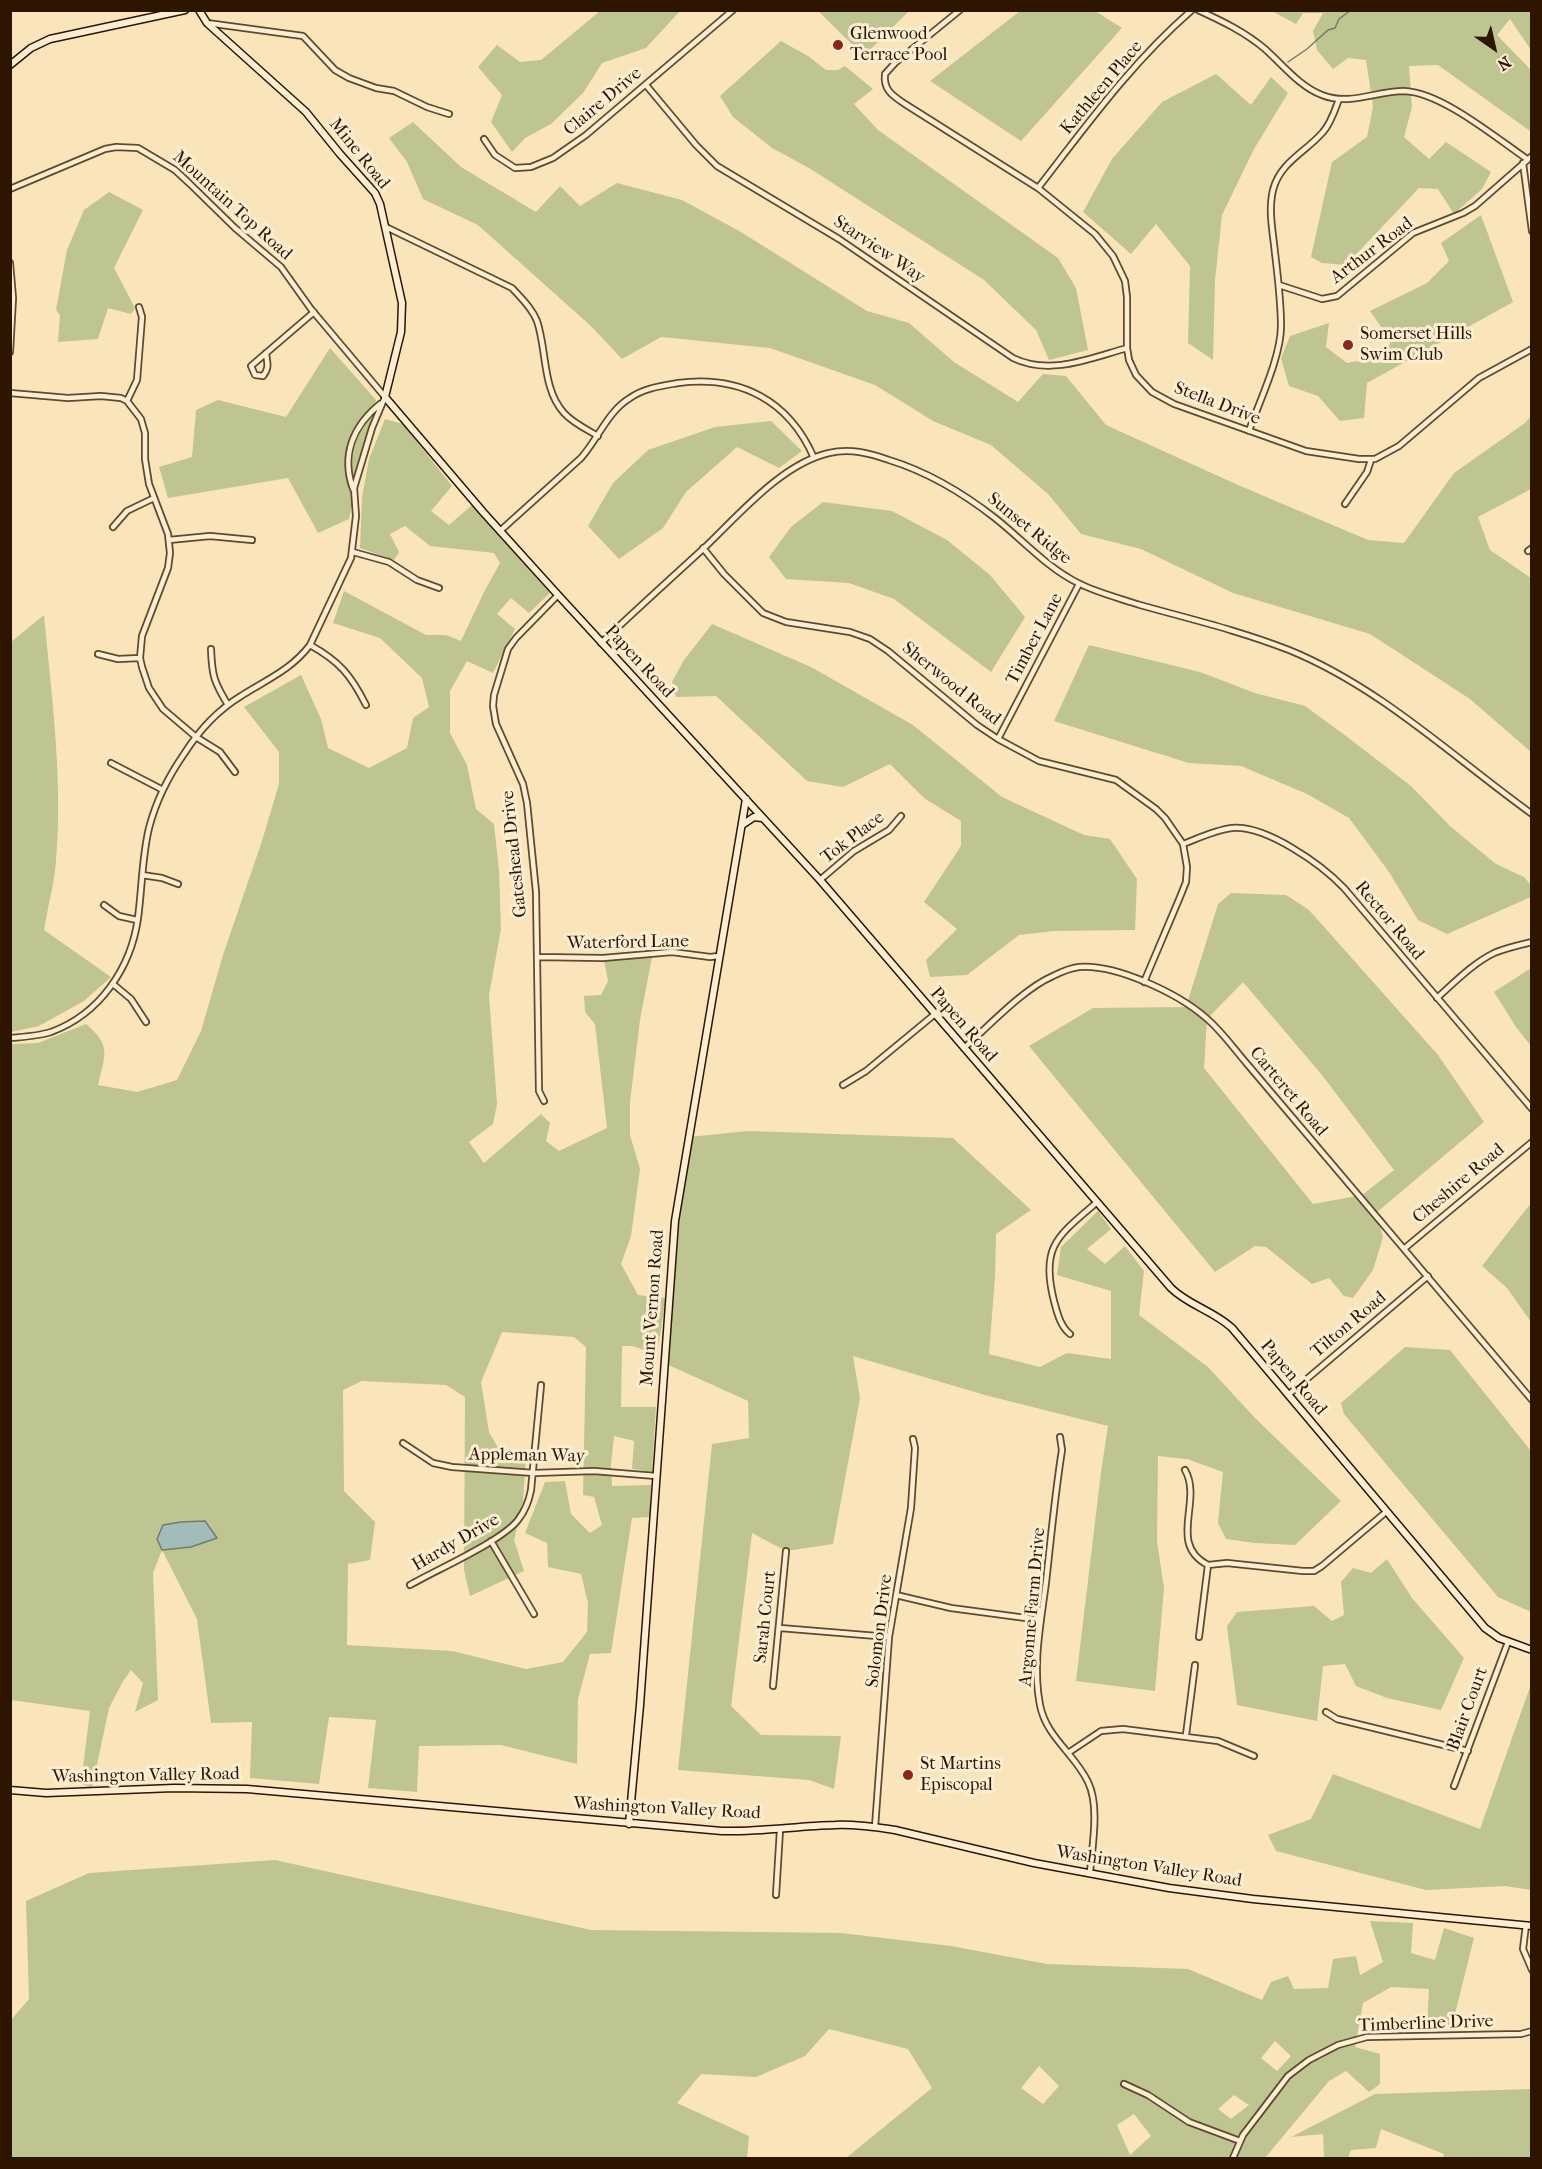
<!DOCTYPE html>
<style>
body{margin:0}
#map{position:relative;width:1542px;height:2169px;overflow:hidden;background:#fae5ba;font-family:"IM FELL French Canon",serif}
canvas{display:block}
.frame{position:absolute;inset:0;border:12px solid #2d1500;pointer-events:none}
.north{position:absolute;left:1464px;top:18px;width:60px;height:60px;-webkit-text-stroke:4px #fceed2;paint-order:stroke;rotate:146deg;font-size:16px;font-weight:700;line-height:24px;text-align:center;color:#2d1500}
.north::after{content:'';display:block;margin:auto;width:21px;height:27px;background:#2d1500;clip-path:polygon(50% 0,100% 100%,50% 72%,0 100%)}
</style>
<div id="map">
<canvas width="1542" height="2169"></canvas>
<div class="frame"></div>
<div class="north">N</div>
</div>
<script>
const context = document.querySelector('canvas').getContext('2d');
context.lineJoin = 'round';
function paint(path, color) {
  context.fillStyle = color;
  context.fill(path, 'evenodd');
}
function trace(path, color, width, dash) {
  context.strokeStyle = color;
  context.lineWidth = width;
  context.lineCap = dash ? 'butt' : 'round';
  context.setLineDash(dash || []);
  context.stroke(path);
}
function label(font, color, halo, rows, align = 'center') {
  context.font = font + ' "IM FELL French Canon",serif';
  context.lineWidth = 6;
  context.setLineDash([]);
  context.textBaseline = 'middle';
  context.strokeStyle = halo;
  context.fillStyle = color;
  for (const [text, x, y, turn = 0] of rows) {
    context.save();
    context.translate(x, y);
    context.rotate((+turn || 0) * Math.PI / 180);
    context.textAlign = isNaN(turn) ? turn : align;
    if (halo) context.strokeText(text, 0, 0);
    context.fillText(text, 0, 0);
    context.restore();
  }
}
const green = new Path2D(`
 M600 11H680L646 48 602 63 583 93 551 124 525 138 512 152 491 122 502 95 478 67 497 45 520 62 541 60Z
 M818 11H909L864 56Z
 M1020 11H1095L1122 28 1021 141 930 81Z
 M1272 11H1531V50L1510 19 1497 35 1531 70V129L1530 131 1438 65 1409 66 1412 107 1404 137 1429 159 1446 142 1491 172 1482 189 1454 214 1438 189 1419 188 1346 265 1322 263 1311 257 1332 162 1367 137 1373 107 1366 60 1348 58 1333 69 1317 50 1313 31 1323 13H1303L1296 24Z
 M781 41 808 56 826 70H838L845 66 873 89 854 104 878 130 1058 258 1076 288 1088 350 1049 360 1036 330 984 280 809 168 772 148 733 117 720 96Z
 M1216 74 1251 105 1271 77 1288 93 1254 149 1222 215 1215 280 1213 360 1188 343 1190 266 1156 224 1131 254 1083 212 1112 159 1162 102Z
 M413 122 461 167 536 212 560 186 580 206 617 183 682 200 741 232 867 311 909 323 954 362 1018 402 1043 374 1066 376 1106 425 1238 485 1368 540 1404 543 1454 473 1525 423 1531 416V489L1478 517 1490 550 1531 578V752L1470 699 1370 634 1233 593 1141 549 1081 534 1048 494 991 445 933 421 875 385 770 348 661 337 622 359 592 327 478 225 423 199 407 162 389 138Z
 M109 192 143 210 114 268 135 308 131 314 108 308 98 339 58 342 60 315 56 310 67 250 84 210Z
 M1481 215 1513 302 1367 383 1364 418 1340 421 1318 396 1289 386 1281 358 1290 336 1329 323 1326 347 1347 363 1385 356 1391 341 1370 311 1427 283 1449 261 1441 243Z
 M330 348 376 400 349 519 318 533 288 478 168 498 159 467 192 457 196 410 218 400 286 417Z
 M385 419 403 424 452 486 431 511 449 525 472 505 550 593 529 613 511 598 497 614 515 629 493 673 467 661 450 691V733L467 765 476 809 494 824 499 871 501 929 489 995 497 1104 493 1124 469 1142 484 1163 541 1114 550 1123 546 1141 559 1151 607 1128 595 1024 585 1012 584 996 601 995 608 981 604 960 652 957 640 1020 630 1102V1135L640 1169 631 1236 621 1264 638 1295 666 1298 657 1354 632 1346H622L621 1407H656L652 1472 632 1469 634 1441 614 1436 611 1465 612 1486 651 1485 650 1517 632 1518 611 1653 590 1654 578 1699 577 1764 501 1745 419 1746 417 1792 368 1788 376 1720 329 1717 319 1784 250 1778 252 1722 211 1723 197 1619 162 1550 153 1573 158 1700 135 1712 143 1683 131 1670 122 1683 109 1708 92 1788 81 1784 90 1711 11 1700V1044L38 1043 86 1024C112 1046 105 1055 98 1085L137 1092 177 1080 201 1031 223 955 262 841 279 784V752L244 707 301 675 321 719 328 748 369 768 407 748 413 718 429 707 422 678 380 638 333 623 344 591 426 635H446L461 641 484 592 500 563 494 553 430 546 405 526 390 534 399 552 394 560 360 548 362 498 369 459ZM502 1332 574 1337 586 1347 583 1495 594 1497 602 1525 590 1533 571 1514 565 1481 545 1482 525 1533 547 1543 548 1567 581 1574 588 1603 587 1632 563 1662 526 1669 452 1651 347 1645 348 1564 370 1560 375 1522 344 1491 343 1390 362 1381 446 1385 465 1397 464 1570 470 1596 524 1571 514 1540 523 1502 526 1457 500 1451 489 1432 481 1382Z
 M771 421 802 451 779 468 737 447 686 492 663 528 619 559 588 526 613 483 648 450 715 427Z
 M823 502 892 511 947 540 990 575 1025 617 991 672 894 599 849 583 786 579 769 557 791 527Z
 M44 615C52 700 64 786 55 872 52 891 47 911 44 930L111 977 84 1001 39 1026 11 1032V642Z
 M712 624 811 667 913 725 1002 797 1084 835 1110 839 1137 879 1135 930 1054 931 1019 935 967 975 930 977 926 960 957 929 924 902 961 846V821L924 798 890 764 843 787 807 781 716 696 676 697 672 682 684 660Z
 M1089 645 1200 672 1255 693 1305 706 1346 736 1411 786 1450 826 1496 864 1524 877 1531 885V897L1447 934 1418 920 1389 872 1349 818 1307 794 1241 766 1189 763 1054 721Z
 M1231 893 1286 895 1309 910 1438 1055 1484 1122 1376 1213 1383 1237 1373 1270 1353 1298 1344 1296 1329 1278 1312 1284 1266 1247 1255 1246 1215 1272 1029 1046 1093 1008 1186 1007 1218 904ZM1243 982 1322 1075 1394 1170 1362 1195 1313 1204 1204 1068 1207 1019Z
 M1531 968V1046L1516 1027 1494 992Z
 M748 1131 953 1138 1031 1210 996 1234 995 1277 989 1354 1040 1367 1067 1353 1111 1359V1291L1057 1275 1061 1247 1098 1211 1111 1229 1087 1249 1105 1264 1125 1246 1144 1271 1139 1315 1208 1367 1255 1418 1341 1501 1295 1545 1255 1543 1226 1539 1218 1523 1223 1472 1187 1459 1158 1456 1157 1541 1164 1588 1155 1691 1076 1681 1101 1472 1108 1426 985 1395 853 1356 860 1398 833 1544 786 1551 752 1533 731 1706 761 1735 841 1736 834 1789 809 1780 678 1770 712 1444 749 1438 748 1401 664 1363 675 1221 689 1137Z
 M1531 1204V1322L1507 1288 1482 1266 1527 1208Z
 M1405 1347 1450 1350 1531 1451V1612L1498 1597 1344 1414 1341 1403Z
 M1387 1559 1412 1598 1464 1658 1441 1710 1387 1698 1356 1686 1345 1664 1323 1666 1317 1721 1237 1705 1227 1626 1237 1612 1314 1606 1332 1621 1344 1615 1341 1582 1353 1568 1371 1573Z
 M1531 1684V1890L1505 1886 1426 1890 1276 1851 1268 1835 1311 1819 1333 1774 1480 1829Z
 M275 1860 591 1930 841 1933 951 1946 1047 1964 1188 1969 1262 2000 1271 1982 1288 1976 1294 1989 1328 1988 1333 1959 1356 1956 1360 1975 1383 1962 1370 1921 1413 1923 1411 1953 1435 1960 1444 1928 1474 1938 1452 2026 1427 2030 1429 1989 1391 1987 1363 2003 1355 2047 1380 2054V2084L1369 2092 1346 2071 1329 2081 1265 2158H846L932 2088 908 2049 829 2029 805 2056 756 2077 701 2074 677 2103 749 2136 747 2158H11V2020L29 1999 26 1901 89 1873ZM1275 2041 1291 2056 1277 2071 1261 2058ZM1039 2066 1059 2086 1043 2104 1021 2088ZM1234 2095 1249 2105 1231 2119 1218 2109ZM1134 2114 1151 2136 1130 2155 1117 2125Z
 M1531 2089V2158H1443L1444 2154 1381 2129 1376 2148 1351 2150 1348 2158H1324L1323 2134 1291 2137 1375 2094Z`);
const water = new Path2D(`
 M205 1521 217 1538 191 1547 162 1550 157 1539 163 1525 181 1522Z`);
const stream = new Path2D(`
 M1288 62 1307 49 1328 30 1335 28 1339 19 1351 10`);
const street = new Path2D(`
 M960 10 895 63 885 74C883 90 893 96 905 104L1038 188 1095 234 1113 256 1125 281 1127 297V348L1129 360 1136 375 1152 392 1174 404 1306 451 1359 459H1375L1399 446 1479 378 1532 349
 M1198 10C1222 21 1245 32 1265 49 1283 65 1300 87 1322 95 1350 106 1376 91 1404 91 1441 92 1496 138 1527 159
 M207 23 303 36 335 70 349 78 376 88 394 91 427 107 449 114
 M646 85 696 145 717 166 839 239 1013 358C1050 376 1091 358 1127 348
 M484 139 495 155 515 168 531 167 553 158 586 135 733 10
 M1523 163 1532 231
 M1038 188C1086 126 1132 62 1192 10
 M10 189 105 149 116 147 138 148 175 170 189 183 235 228 281 267 311 309 385 397 372 428 354 488 356 516 351 558 310 645C291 670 266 680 241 696 218 710 198 732 184 754 168 777 156 801 149 828 142 857 142 888 138 918 131 968 100 1014 51 1032 38 1036 24 1037 10 1038
 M386 227 512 288C521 298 532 308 537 321 547 350 542 389 564 413 573 423 586 429 598 436
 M10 263 13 298 10 352
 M1279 285 1322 299 1337 296 1413 233 1463 213 1475 206 1532 156
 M266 353C267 363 270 367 263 376L255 375 251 366 314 312
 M10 393 68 398 101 396 121 398 127 401 141 419 145 433V459L149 484 168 534 170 553 168 568 142 636 140 658 142 667 149 688 163 709 196 737 220 752 235 772
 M127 401 137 380 142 317 139 307
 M1249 431C1259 402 1281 357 1281 326 1281 302 1278 278 1275 253 1273 232 1268 211 1273 190 1280 162 1306 152 1323 132 1331 123 1335 110 1339 99
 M353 489C341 455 353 426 380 404
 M1345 504 1367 472 1371 460
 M113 527 127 511 154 498
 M500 531 581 458C598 439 608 411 630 398 644 388 661 386 678 383 740 375 789 400 814 458
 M169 540 210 536 252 540
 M703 548 724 574 763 613 786 622 850 632 870 639 888 651 977 725 998 739 1039 761 1116 780 1156 809 1165 818 1183 844 1187 867 1186 882 1180 897 1144 982
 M1528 551 1532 548
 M353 552 389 562 417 580 439 588
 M601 643C635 611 669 580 703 549 738 516 781 464 829 453 850 448 869 453 889 460 928 472 963 493 995 518 1023 540 1046 567 1078 583 1098 593 1119 598 1140 605 1190 619 1241 631 1289 650 1380 687 1453 757 1532 814
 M310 645C339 661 351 675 366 705
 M211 649C212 676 214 682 228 705
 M98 654 118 659 140 658
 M998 739 1079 584
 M111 763 163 790
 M1183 844C1199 838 1215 830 1232 828 1266 825 1321 864 1344 888L1532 1109
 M142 875 162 878 178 884
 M820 880 854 851 889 830 901 816
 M104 905 119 916 137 920
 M538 957 603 958 672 952 710 957 719 956
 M113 984 131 999 146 1022
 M1437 998C1455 982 1472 964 1494 953 1506 948 1519 945 1532 942
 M964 1048C989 1026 1023 989 1053 976 1061 972 1069 968 1079 967 1116 964 1177 993 1205 1017 1221 1030 1234 1049 1248 1065L1532 1400
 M843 1085 866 1071 935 1014
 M544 1101 539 1091 536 892 527 803 523 784 496 724 493 706 494 695 508 649 516 638 558 595
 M1405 1248 1532 1142
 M1070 1334C1060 1326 1057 1312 1054 1301 1040 1246 1058 1236 1096 1203
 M1288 1395 1428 1276
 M1060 1437 1062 1450C1055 1494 1051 1538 1046 1582 1041 1622 1032 1665 1040 1705 1046 1737 1075 1754 1088 1782 1100 1806 1092 1847 1090 1873
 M403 1443 433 1463 452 1467 534 1473 594 1471 656 1476
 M1185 1470C1203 1501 1167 1544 1208 1565
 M491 1541 534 1614
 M410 1585C436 1570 502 1541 518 1520 525 1511 529 1501 531 1490L541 1385
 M896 1595 951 1608 1041 1620
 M780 1628 889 1637
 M1199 1637 1208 1565 1227 1563 1303 1571H1314L1322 1566 1386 1512
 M773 1686 786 1551
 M1326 1712 1337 1719 1468 1751
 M1186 1735 1195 1665
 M1068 1753 1101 1731 1123 1729 1218 1741 1254 1756
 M1454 1786 1508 1642
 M875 1827 889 1637 911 1508 915 1448 913 1439
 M776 1895 780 1830
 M1526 1925 1523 1949 1532 1970
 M1124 2084 1148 2095 1189 2122 1240 2141
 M1233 2158 1243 2135 1288 2076 1309 2060 1338 2045 1367 2037 1521 2034 1532 2031`);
const secondary = new Path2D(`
 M199 10 207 23 306 112 340 154 375 193 380 204 402 303 401 332 385 397 483 512 558 595 820 880 1171 1288C1188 1305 1214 1311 1232 1328L1485 1628 1499 1638 1532 1650
 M10 65 31 48 50 39 185 10
 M742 825 754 817 762 818
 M10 1790 46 1793 174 1788 247 1789 722 1831C760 1832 797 1826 835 1825 855 1824 875 1827 895 1830L1034 1863 1169 1888 1253 1899 1532 1926
 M629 1824 640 1705 675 1221 746 799`);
const markers = [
 [838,45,6,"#8f2418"],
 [1348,345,6,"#8f2418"],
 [908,1775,6,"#8f2418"]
];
const poiNames = [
 ["Glenwood",850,35],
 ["Terrace Pool",850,56],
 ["Somerset Hills",1360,335],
 ["Swim Club",1360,356],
 ["St Martins",920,1765],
 ["Episcopal",920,1786]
];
const streetNames = [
 ["Kathleen Place",1102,88,-50],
 ["Claire Drive",603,102,-40],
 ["Mine Road",359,154,51],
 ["Mountain Top Road",232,206,42],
 ["Starview Way",879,250,34],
 ["Arthur Road",1372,251,-37],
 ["Stella Drive",1217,404,21],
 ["Sunset Ridge",1029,529,39],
 ["Timber Lane",1035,639,-62],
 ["Papen Road",639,662,47],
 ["Sherwood Road",951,684,39],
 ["Tok Place",853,838,-37],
 ["Gateshead Drive",515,854,-96],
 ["Rector Road",1389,921,50],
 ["Waterford Lane",628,943,-1],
 ["Papen Road",963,1025,49],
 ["Carteret Road",1288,1092,50],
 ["Cheshire Road",1459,1184,-40],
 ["Mount Vernon Road",653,1308,-86],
 ["Tilton Road",1349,1325,-40],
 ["Papen Road",1293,1378,50],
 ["Appleman Way",527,1456,1],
 ["Hardy Drive",456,1543,-30],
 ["Argonne Farm Drive",1033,1607,-85],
 ["Sarah Court",766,1617,-84],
 ["Solomon Drive",880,1631,-83],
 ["Blair Court",1468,1709,-70],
 ["Washington Valley Road",146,1776,-1],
 ["Washington Valley Road",667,1809,3],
 ["Washington Valley Road",1149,1867,9],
 ["Timberline Drive",1426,2024,-2]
];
paint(green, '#bec590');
paint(water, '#a2bdb9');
trace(water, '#737a6f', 1.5);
trace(stream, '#737a6f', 1.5);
trace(street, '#60492e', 8);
trace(secondary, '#2d1500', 9);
trace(street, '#fceed2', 4.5);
trace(secondary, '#fceed2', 6);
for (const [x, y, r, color] of markers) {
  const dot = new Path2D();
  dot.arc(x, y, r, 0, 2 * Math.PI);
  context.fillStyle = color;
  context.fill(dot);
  trace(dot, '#fceed2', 2);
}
label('18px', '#2d1500', '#fceed2', poiNames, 'left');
label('18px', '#2d1500', '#fceed2', streetNames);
</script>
